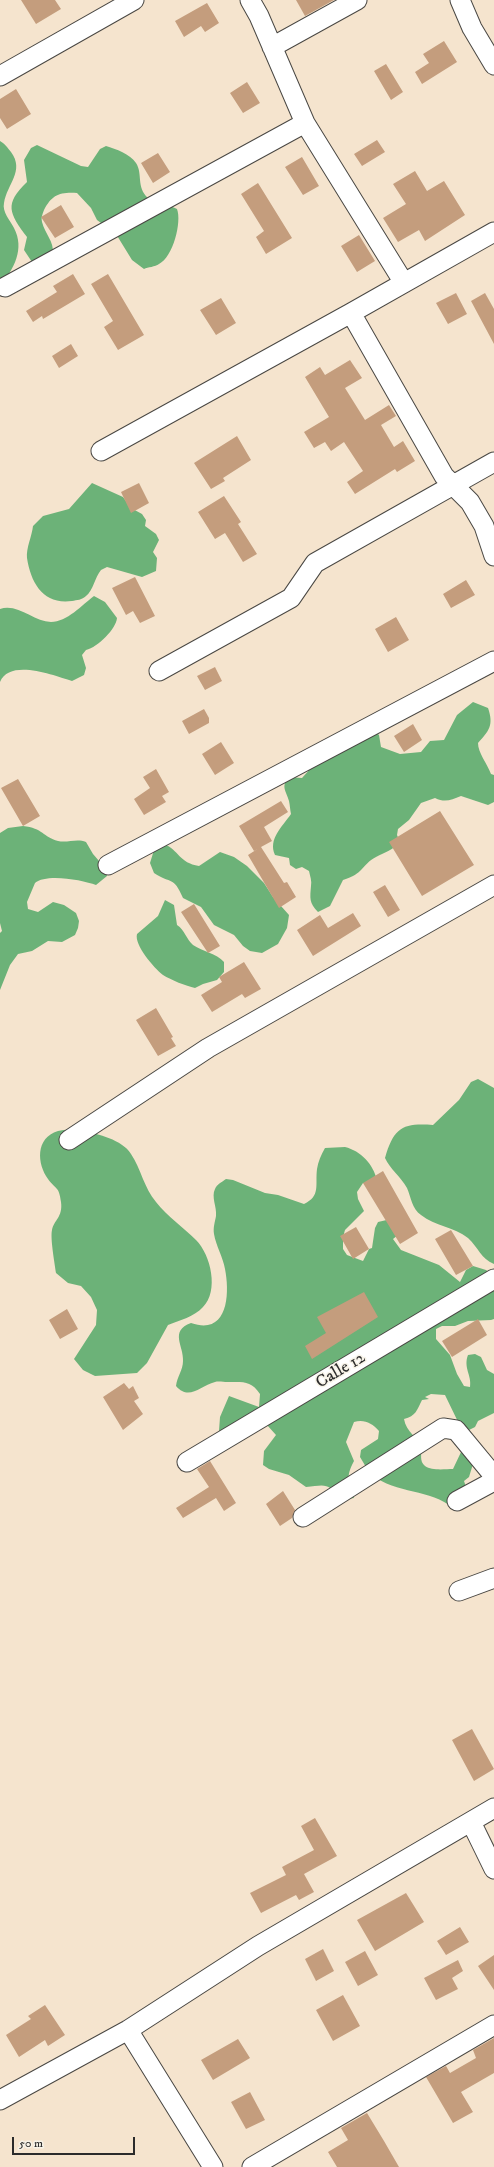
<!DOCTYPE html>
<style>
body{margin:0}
#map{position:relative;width:494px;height:2167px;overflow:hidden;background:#f5e4ce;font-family:"IM FELL DW Pica",serif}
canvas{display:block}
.scale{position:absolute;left:12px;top:2137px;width:123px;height:18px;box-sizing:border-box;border:2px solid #2b2b2b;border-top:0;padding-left:5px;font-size:12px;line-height:14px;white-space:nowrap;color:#2b2b2b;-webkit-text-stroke:3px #f7f3e8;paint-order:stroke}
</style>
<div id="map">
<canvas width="494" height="2167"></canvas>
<div class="scale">50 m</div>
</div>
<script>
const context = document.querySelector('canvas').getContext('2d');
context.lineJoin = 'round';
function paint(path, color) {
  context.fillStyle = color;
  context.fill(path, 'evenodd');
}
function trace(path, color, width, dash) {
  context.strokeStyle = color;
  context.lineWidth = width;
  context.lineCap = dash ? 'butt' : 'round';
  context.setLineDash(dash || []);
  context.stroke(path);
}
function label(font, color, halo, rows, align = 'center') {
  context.font = font + ' "IM FELL DW Pica",serif';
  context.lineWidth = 3;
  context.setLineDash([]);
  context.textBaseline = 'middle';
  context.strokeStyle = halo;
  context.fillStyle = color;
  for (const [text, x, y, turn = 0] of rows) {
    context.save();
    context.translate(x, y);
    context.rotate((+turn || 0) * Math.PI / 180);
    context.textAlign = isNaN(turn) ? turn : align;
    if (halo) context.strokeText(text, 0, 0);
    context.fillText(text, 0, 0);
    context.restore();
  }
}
const forest = new Path2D(`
 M0 141C4 143 8 148 11 152 25 171 7 184 4 203 2 212 10 220 14 228 25 249 14 269 0 286Z
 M37 145 81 166 88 167 100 149 106 146C116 149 130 154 136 163 143 174 136 187 148 198 154 203 169 205 177 209 182 222 173 257 159 264 155 267 148 267 144 269L132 260 116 234 97 220 91 208 77 193C59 192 52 195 44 210 42 215 41 218 42 222 45 234 54 241 53 254L32 262 24 250 27 237C9 213 4 204 27 182L24 160 31 148Z
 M92 483 123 497 131 508 142 514 146 520 145 526 156 534 159 540 153 552 157 558 156 571 142 577 107 567 101 570C95 577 93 591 86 596 82 600 77 600 72 601 44 605 31 584 27 558 26 548 32 536 33 526L43 516 69 509Z
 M94 596 105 602 117 618C116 629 98 647 86 650L82 655 86 668 84 675 72 681C55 676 10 658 0 682V609C18 603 34 622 51 622 67 622 82 605 94 596Z
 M473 702 488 708C494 725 489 731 478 743 478 753 487 763 491 774L494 775V802L488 805 461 796C451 800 445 803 435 798L421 803 409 820 398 829 397 835 400 842C393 850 385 852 376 857 361 865 364 874 343 880L330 906 318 912C309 903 310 898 311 886 312 881 310 876 309 871L302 867 296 869 290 865 289 858 275 855C268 839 282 827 291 814 290 810 290 805 289 801 286 790 281 788 288 777L302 778 311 768 374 730 379 735 381 747 400 754 421 752 430 741 444 740 457 715Z
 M23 826C43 828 43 837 58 841 68 843 77 838 86 842L93 854 106 869 107 876 96 885C83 880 46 873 35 883L27 902 28 909 38 912 53 902 64 905 76 913 79 921 78 928 75 935 62 942 48 941 32 951 18 954 10 965 0 990V933L2 931 0 923V833L8 828Z
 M164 844C179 850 179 863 199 866L220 852 234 857 247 866 264 883 273 897 289 915 287 928 278 944 262 953 250 951 243 946 234 935 214 925 201 907 183 898C173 875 172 885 154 873L150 863 154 850Z
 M165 900 174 905 177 925C185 930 186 939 193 945 203 952 216 953 224 962V972L217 980 203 984 195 988C186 986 171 980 163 975 154 968 134 945 137 934L158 916Z
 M478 1079 494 1088V1264C481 1259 478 1247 468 1238 454 1227 435 1226 421 1215 412 1209 411 1197 407 1188 401 1177 390 1169 385 1158 394 1127 403 1123 433 1125L459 1100 471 1082Z
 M83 1130C98 1135 122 1139 131 1154 141 1169 144 1188 156 1202 168 1217 183 1227 196 1240 211 1255 219 1291 203 1307 194 1317 180 1320 168 1325L147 1363 137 1373 95 1376 83 1370 74 1359 96 1325 97 1310 91 1297 81 1286 68 1283 56 1273C55 1265 50 1238 52 1230 54 1220 63 1217 61 1202 59 1186 56 1190 48 1179 37 1164 35 1138 58 1131 65 1129 75 1130 83 1130Z
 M345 1147C361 1151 373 1164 377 1180L371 1184 363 1183 357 1192 358 1199 364 1211 345 1230 343 1237V1249L347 1255 363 1261 369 1249 372 1248 375 1228 378 1222 391 1219 398 1235 393 1239 401 1250 439 1265 460 1282 466 1270 473 1266 486 1270 494 1276V1319L491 1320 468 1321 455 1326H442L436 1329V1339L450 1355 457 1374 464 1386 470 1387C472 1375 463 1368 468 1355L475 1354 481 1357 487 1370 494 1374V1413L478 1421 475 1427 469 1430 461 1428 445 1395 431 1394 425 1397 429 1399 422 1400C417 1410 416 1416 404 1419 406 1432 418 1437 421 1448 422 1454 419 1461 425 1466 432 1471 445 1469 453 1469L462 1450 473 1464 469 1477 464 1481 466 1487 453 1508C431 1489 396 1494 372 1475 367 1470 364 1463 360 1457L361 1450 378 1439 379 1431C372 1423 364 1419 354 1422L346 1442 354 1461C345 1478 349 1480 354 1498L340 1500C329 1482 325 1485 306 1487L289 1475 269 1469 263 1465 264 1451 276 1435 267 1425 223 1437 219 1431 220 1417 229 1396 259 1407 260 1394C251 1380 242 1382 227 1382 224 1382 218 1381 215 1382 200 1386 189 1401 176 1386 177 1377 183 1370 183 1361 184 1346 169 1331 191 1323 228 1336 230 1294 225 1269 223 1257 216 1246 214 1234 213 1227 215 1222 216 1216 217 1207 211 1197 215 1189 217 1184 222 1182 226 1179L233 1180 265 1193 278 1195 304 1204C321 1196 315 1185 317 1169 318 1162 321 1155 325 1148Z`);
const building = new Path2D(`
 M21 0H55L61 9 36 24Z
 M296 0H334L305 16Z
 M207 3 219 23 205 32 201 26 184 37 175 21Z
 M444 41 457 62 422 84 415 72 429 63 423 54Z
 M386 64 403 92 391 100 374 71Z
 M247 82 260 103 243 113 230 93Z
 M16 89 31 114 7 129 0 118V99Z
 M377 140 385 152 362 166 354 154Z
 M158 153 170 172 153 183 141 163Z
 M302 157 319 186 303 195 285 167Z
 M415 171 427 191 444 181 465 215 425 241 419 230 398 242 383 218 406 204 393 184Z
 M258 183 292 238 266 254 256 237 264 231 241 194Z
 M61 205 74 227 55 238 41 217Z
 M359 235 375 261 357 272 341 246Z
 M73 274 85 294 43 319 42 316 33 322 26 311 57 292 53 286Z
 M108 274 144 335 118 350 104 327 113 321 91 284Z
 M456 293 467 314 448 324 436 303Z
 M485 293 494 309V344L471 301Z
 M221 298 236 323 216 335 200 310Z
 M71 344 78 356 59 368 52 356Z
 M350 360 362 378 345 388 365 420 389 405 396 416 381 425 394 447 403 441 415 461 397 472 395 469 355 494 347 482 363 471 344 442 331 451 325 442 314 448 304 432 329 417 305 377 320 367 325 375Z
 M237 436 251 460 223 478 225 481 211 489 194 463Z
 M139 483 149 503 131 513 121 492Z
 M224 496 241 522 238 524 257 554 243 562 225 533 215 539 198 512Z
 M135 577 155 616 140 623 133 611 126 615 112 588Z
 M466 580 475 595 451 608 443 594Z
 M396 617 409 640 388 652 375 629Z
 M215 667 222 681 205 690 197 676Z
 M204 709 209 718V723L189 734 182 721Z
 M413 724 422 740 404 752 394 736Z
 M221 742 234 763 215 775 202 754Z
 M156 769 169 792 162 796 166 802 144 815 134 799 150 788 143 777Z
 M18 779 40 816 23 826 1 788Z
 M281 801 288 812 264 827 272 841 261 847 284 883 287 882 296 897 279 908 248 855 259 848 254 851 239 826Z
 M440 811 474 865 422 896 389 842Z
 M385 885 400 910 388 917 373 892Z
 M194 904 220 946 208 953 181 912Z
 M353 913 361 926 313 956 297 930 320 915 328 928Z
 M244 962 261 989 245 998 242 994 212 1012 201 995 222 982 219 977Z
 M156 1008 173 1037 171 1038 176 1046 158 1056 136 1020Z
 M383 1171 418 1233 400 1244 363 1183Z
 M356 1227 369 1249 353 1259 340 1236Z
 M451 1230 473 1266 456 1275 435 1239Z
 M364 1292 378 1317 312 1359 305 1346 326 1333 317 1317Z
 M67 1309 78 1329 60 1339 49 1320Z
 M478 1319 487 1335 452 1357 442 1341Z
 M124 1383 129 1389 133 1386 139 1398 134 1401 143 1414 123 1430 103 1397Z
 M210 1461 236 1503 224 1511 216 1498 183 1518 176 1508 209 1487 197 1469Z
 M283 1491 295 1510 292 1518 280 1526 266 1504Z
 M472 1729 494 1769 474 1781 452 1740Z
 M315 1818 337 1856 304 1874 314 1892 299 1900 296 1895 261 1913 250 1893 286 1875 282 1867 314 1850 301 1826Z
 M406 1893 424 1922 375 1951 357 1920Z
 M460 1927 469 1942 446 1955 437 1941Z
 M323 1949 334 1971 316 1981 305 1959Z
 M365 1951 378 1975 358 1986 345 1962Z
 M494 1955V1990L478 1966Z
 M458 1960 463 1971 452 1978 458 1989 436 2000 424 1978Z
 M343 1995 360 2026 333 2041 316 2010Z
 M45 2005 65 2035 48 2046 45 2040 19 2057 6 2035 31 2019 28 2016Z
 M494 2038V2073L461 2092 473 2112 453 2123 426 2077 446 2066 450 2073 476 2058 473 2050Z
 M238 2039 250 2058 213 2080 201 2060Z
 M250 2092 265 2120 246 2129 231 2102Z
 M367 2113 384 2141 399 2167H337L328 2152 348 2140 341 2128Z`);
const minor = new Path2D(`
 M250 0 259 16 305 123 404 283
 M460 0 472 28 494 65
 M272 47 357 0
 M0 76 134 0
 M5 287 305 123
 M351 313 444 476 470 502 484 526 494 556
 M101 451 351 313 494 232
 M159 671 291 598 315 563 494 462
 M108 865 494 661
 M69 1140 208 1048 494 885
 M187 1462 494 1279
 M457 1501 494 1481
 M303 1517 443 1428 456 1430 494 1476
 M459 1591 494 1578
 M471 1822 494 1869
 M128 2030 213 2167
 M0 2100 128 2030 258 1946 494 1808
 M252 2167 494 2025`);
const streetNames = [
 ["Calle 12",341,1371,-31]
];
paint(forest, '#6cb278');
paint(building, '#c49d7d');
trace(minor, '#494743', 21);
trace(minor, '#fff', 19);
label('17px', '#2b2b2b', '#f7f3e8', streetNames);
</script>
